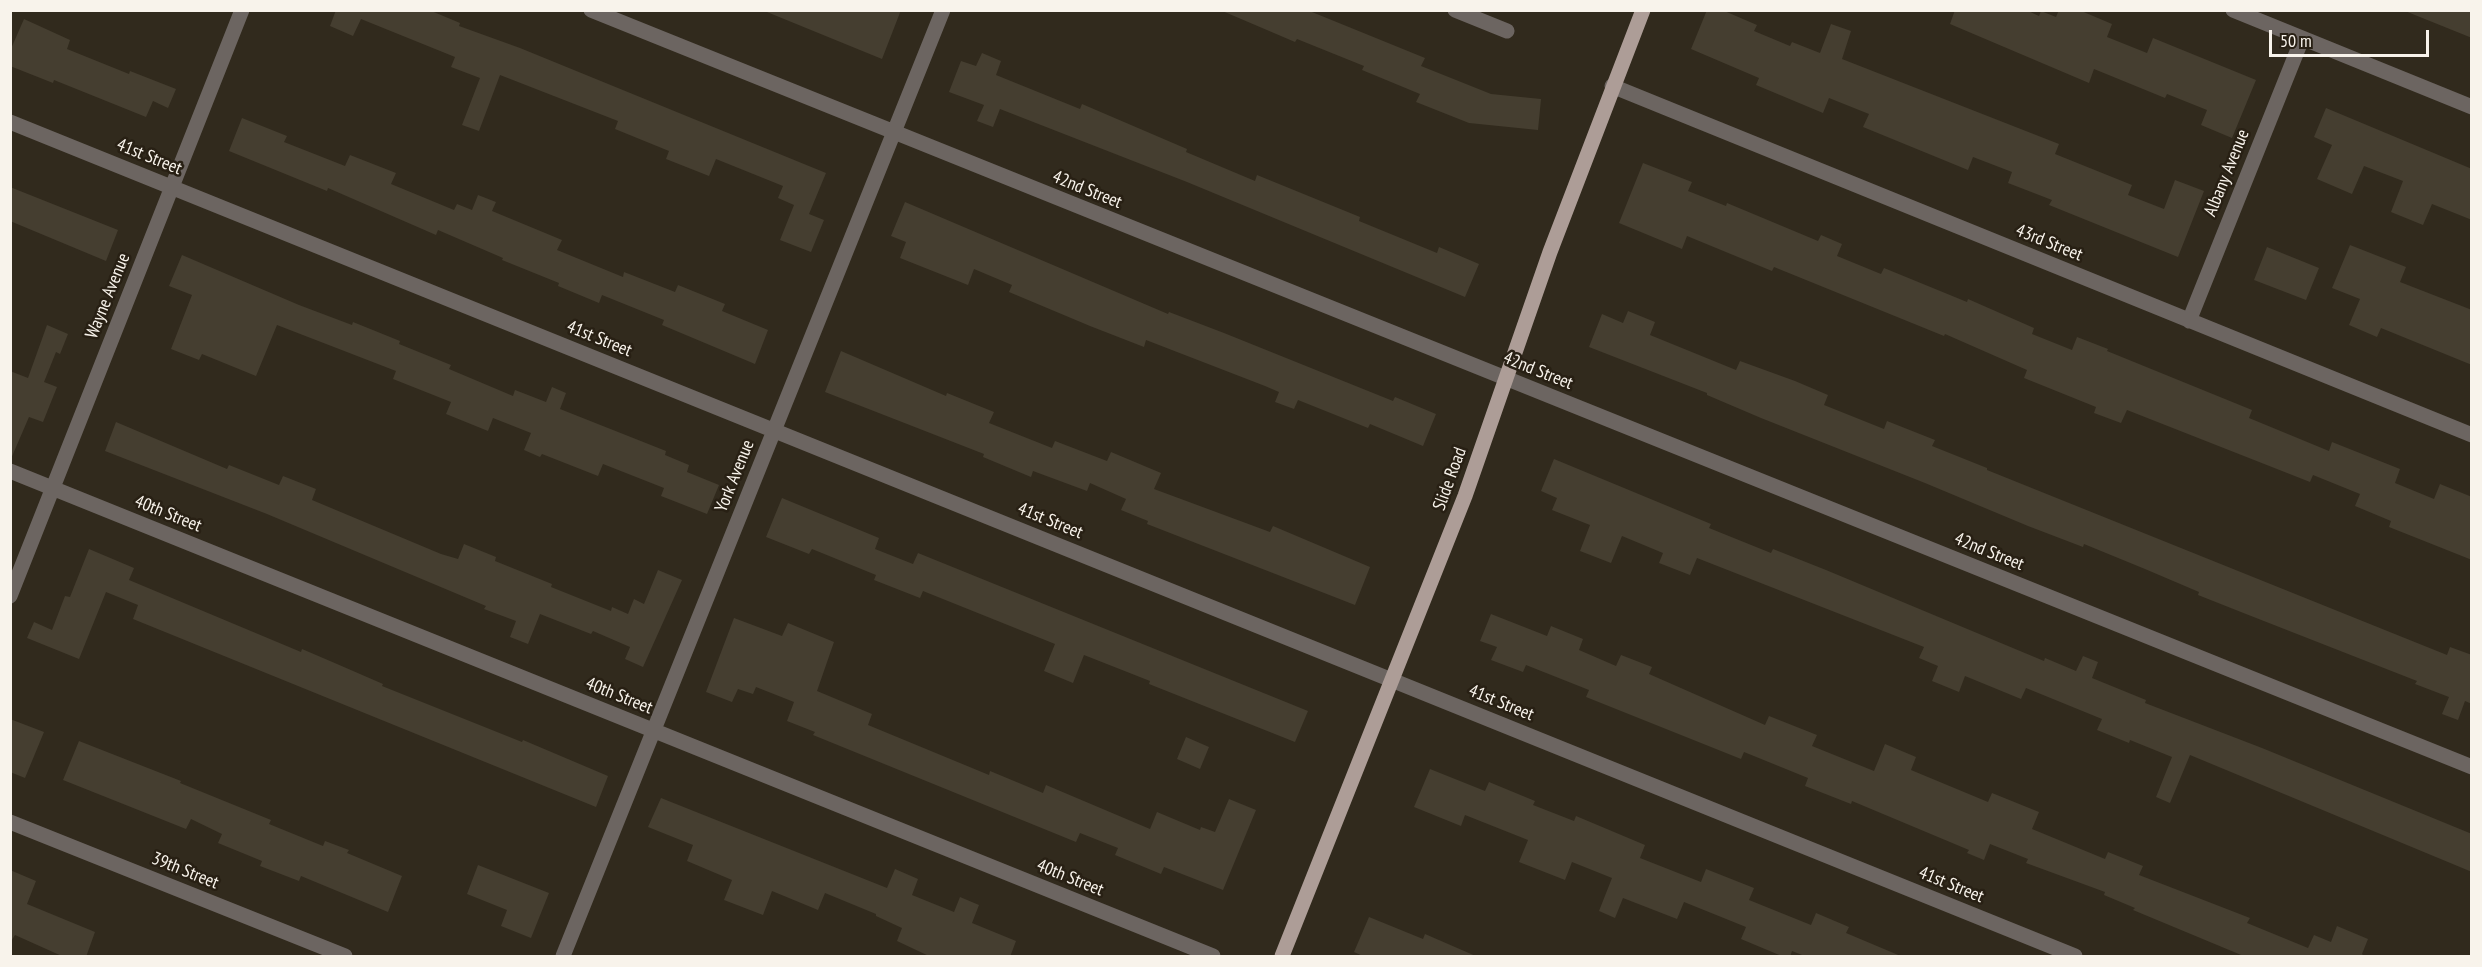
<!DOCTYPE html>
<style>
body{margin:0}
#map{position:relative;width:2482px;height:967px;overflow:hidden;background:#312a1d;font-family:"PT Sans Narrow",sans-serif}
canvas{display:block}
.frame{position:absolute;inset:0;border:12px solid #f8f3eb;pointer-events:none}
.scale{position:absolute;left:2269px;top:30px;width:160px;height:27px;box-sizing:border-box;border:3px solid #f8f3eb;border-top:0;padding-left:8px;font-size:18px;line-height:21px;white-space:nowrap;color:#f8f3eb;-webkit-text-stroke:4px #282014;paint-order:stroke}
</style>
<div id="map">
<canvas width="2482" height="967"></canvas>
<div class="frame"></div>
<div class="scale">50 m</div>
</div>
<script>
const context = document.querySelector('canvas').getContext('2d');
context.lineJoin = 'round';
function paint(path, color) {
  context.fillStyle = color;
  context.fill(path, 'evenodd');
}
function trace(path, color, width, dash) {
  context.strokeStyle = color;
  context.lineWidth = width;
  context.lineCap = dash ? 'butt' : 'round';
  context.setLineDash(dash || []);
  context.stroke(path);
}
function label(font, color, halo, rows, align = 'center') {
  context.font = font + ' "PT Sans Narrow",sans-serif';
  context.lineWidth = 5;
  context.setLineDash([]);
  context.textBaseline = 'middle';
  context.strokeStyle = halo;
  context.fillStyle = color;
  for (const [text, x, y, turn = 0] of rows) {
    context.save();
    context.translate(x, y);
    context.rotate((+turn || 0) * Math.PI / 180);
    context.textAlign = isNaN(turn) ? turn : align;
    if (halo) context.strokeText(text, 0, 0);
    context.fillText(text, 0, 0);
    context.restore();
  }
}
const building = new Path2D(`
 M336 10H429L460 23 459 26 520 48 826 173 809 214 824 220 811 252 780 240 794 205 778 198 783 186 716 159 709 176 666 159 669 151 615 129 618 121 500 75 479 131 462 125 480 78 451 67 455 57 361 19 353 36 330 26Z
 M762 10H901L882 59Z
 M1220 10H1307L1425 58 1421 66 1491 94 1541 99 1538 130 1469 123 1416 102 1420 94 1362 70 1364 66 1297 39 1295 42Z
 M1707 10H1722L1757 25 1754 31 1790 46 1792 42 1820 53 1831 24 1851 31 1842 59 2059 144 2055 154 2132 185 2128 195 2164 209 2175 180 2204 191 2178 257 2049 205 2052 200 2008 183 2012 172 1973 157 1968 170 1863 127 1869 114 1829 98 1823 113 1756 85 1759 78 1691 49Z
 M1955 10H2026L2039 16 2041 11 2056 17 2059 10H2079L2112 24 2107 37 2147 53 2153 38 2256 80 2232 138 2201 125 2207 110 2167 94 2165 98 2094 69 2089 83 1950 24Z
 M2405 10H2472V38L2405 11Z
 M24 19 70 40 67 49 129 74 130 71 176 89 168 108 153 101 146 117 54 80 53 83 10 66V51Z
 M982 53 1001 61 996 75 1080 109 1082 104 1187 149 1186 152 1255 181 1257 175 1360 217 1359 221 1437 253 1439 247 1479 264 1465 297 1187 182 1000 109 993 127 977 121 984 105 949 92 961 61 976 66Z
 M2326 108 2472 169V220L2432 204 2423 225 2391 212 2403 181 2364 166 2352 194 2317 179 2332 145 2314 137Z
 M242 118 287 136 284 142 345 166 350 155 396 173 391 184 454 210 457 204 472 210 478 195 496 202 492 211 562 240 557 250 623 277 624 272 675 292 678 285 725 304 722 311 768 330 755 364 662 325 664 320 602 295 599 303 558 286 559 283 502 260 503 258 438 230 436 235 328 188 327 191 229 151Z
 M1643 163 1692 182 1688 191 1726 206 1727 203 1818 241 1821 235 1842 244 1837 256 1881 274 1884 268 1967 302 1968 299 2034 328 2032 334 2072 350 2077 337 2108 349 2107 351 2252 410 2249 418 2329 451 2332 442 2400 469 2395 483 2434 499 2440 484 2472 497V560L2389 527 2391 521 2355 506 2360 494 2313 475 2310 482 2127 410 2121 423 2094 413 2096 407 2024 378 2027 370 1945 334 1944 336 1774 267 1772 271 1687 236 1682 249 1619 223Z
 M10 187 118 230 106 261 10 221Z
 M905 202 1168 314 1169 312 1224 333 1393 401 1395 397 1436 414 1423 446 1370 424 1368 428 1298 400 1294 409 1275 402 1279 392 1265 386 1146 340 1144 347 1090 326 1009 292 1012 285 974 269 968 285 900 258 906 242 891 236Z
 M2350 245 2406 267 2400 282 2472 310V365L2381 328 2377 337 2349 325 2360 299 2332 288Z
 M2267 247 2319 268 2306 300 2254 280Z
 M182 255 299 305 352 325 353 322 400 341 399 344 451 365 449 369 513 396 515 390 546 402 552 387 566 393 560 409 666 451 665 455 689 465 687 472 719 485 707 514 661 496 664 488 603 464 598 476 542 454 540 457 524 450 531 433 493 418 488 431 446 414 451 402 393 379 396 371 277 325 256 376 202 354 199 360 171 349 192 295 169 286Z
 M1628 311 1655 322 1650 335 1736 370 1740 361 1795 381 1828 395 1824 405 1884 429 1887 421 1935 440 1932 446 1987 468V470L2447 655 2450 647 2472 655V704L2465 701 2458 720 2442 714 2449 697 2415 684 2417 681 2246 614 2198 595 2199 592 2145 569 2084 544 2083 547 2028 526 1925 483 1761 418 1707 395V393L1589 347 1602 314 1623 323Z
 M47 325 68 334 60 354 56 352 44 382 57 387 43 422 29 417 10 461V371L28 378Z
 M841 351 946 396 947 393 994 412 989 423 1052 448 1055 441 1107 461 1111 452 1161 473 1154 489 1270 532 1273 526 1370 567 1355 605 1147 524 1148 521 1121 510 1126 499 1090 483 1087 491 1033 471 1031 477 983 457 984 454 825 392Z
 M116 422 227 469 229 465 279 485 283 476 316 489 312 500 441 554 458 559 464 544 496 557 495 561 552 584 551 587 611 611 612 607 628 614 634 599 644 604 658 570 682 580 643 667 625 659 630 647 593 631 591 634 540 614 528 644 510 637 516 621 484 609 486 606 267 514 105 451Z
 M1554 459 1711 524 1709 528 1771 553 1773 549 1826 570 2044 661 2045 658 2076 671 2083 656 2098 662 2092 678 2146 700 2145 703 2262 748 2472 834V872L2190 755 2170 803 2156 797 2172 757 2130 740 2129 743 2097 730 2102 719 2026 688 2021 699 1965 676 1959 692 1932 681 1938 666 1919 658 1924 647 1697 558 1690 575 1659 563 1663 553 1622 536 1611 563 1580 551 1590 525 1552 510 1557 498 1541 491Z
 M782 498 879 538 875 549 913 564 918 553 1308 711 1295 742 1149 684 1150 681 1084 655 1073 683 1044 671 1055 644 923 591 920 598 874 580 876 575 812 549 809 554 766 537Z
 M89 549 134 568 129 580 301 652 302 649 337 664 383 684 382 686 522 742 523 740 608 776 596 807 133 619 138 605 106 592 79 659 27 638 34 622 52 630 65 596 70 597Z
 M1491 614 1547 636 1551 626 1583 639 1579 650 1616 666 1621 655 1652 667 1649 674 1765 725 1769 716 1817 735 1812 746 1874 771 1885 744 1916 757 1911 770 1988 802 1992 793 2039 812 2032 829 2105 859 2108 852 2143 866 2139 875 2250 918 2247 923 2308 948 2314 935 2331 942 2337 926 2368 939 2362 954 2365 957H2246L2133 910 2135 908 2104 895 2105 892 2026 863 2028 859 1990 844 1984 860 1967 853 1969 850 1852 801 1851 804 1805 786 1808 778 1744 752 1741 759 1586 697 1589 690 1526 665 1523 672 1491 660 1497 647 1480 641Z
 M734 618 782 636 788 623 834 642 817 691 872 714 868 725 989 775 990 771 1043 793 1046 785 1150 829 1157 812 1200 830 1201 827 1215 832 1229 799 1256 810 1223 890 1164 867 1161 874 1115 855 1118 848 1080 833 1076 842 813 735 815 732 787 721 794 702 756 687 753 694 738 689 732 702 706 692Z
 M10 719 44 732 25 778 10 772Z
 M1186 737 1209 747 1200 769 1177 759Z
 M79 741 181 781 180 783 271 820 269 824 323 846 325 841 349 850 347 853 402 876 388 912 301 876 299 881 260 866 262 861 218 843 222 834 191 819 186 829 63 780Z
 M1430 769 1485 791 1489 782 1535 801 1533 805 1574 821 1576 816 1645 845 1640 858 1701 882 1706 869 1754 888 1749 900 1811 925 1816 913 1849 927 1846 933 1903 957H1807L1792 951 1790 957H1784L1741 939 1746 927 1684 902 1677 919 1623 898 1615 918 1599 911 1612 878 1572 862 1565 880 1519 862 1528 840 1465 815 1461 826 1414 807Z
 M661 798 887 888 895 869 918 879 912 895 954 912 960 897 979 905 972 923 1016 941 1010 957H931L897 941 902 928 876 916V914L825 893 818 910 772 891 763 915 724 900 732 880 687 861 693 845 648 827Z
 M478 865 549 893 531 938 501 926 507 910 467 894Z
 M10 870 36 881 27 904 95 932 86 957H64L15 935 10 943Z
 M1369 917 1423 939 1425 934 1478 957H1365L1354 952Z`);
const minor = new Path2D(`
 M591 10 2472 767
 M1455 10 1507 31
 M2233 10 2472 107
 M1612 86 2472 435
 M10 122 2075 956
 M2189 321 2302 39
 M10 471 1213 956
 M10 596 242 10
 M10 822 345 956
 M563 956 943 10`);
const major = new Path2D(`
 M1282 956 1465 496 1550 252 1643 10`);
const streetNames = [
 ["41st Street",149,157,22],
 ["Albany Avenue",2227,173,-68],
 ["42nd Street",1087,190,22],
 ["43rd Street",2049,243,22],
 ["Wayne Avenue",108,296,-68],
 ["41st Street",599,339,22],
 ["42nd Street",1538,371,22],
 ["York Avenue",735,476,-68],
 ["Slide Road",1450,479,-70],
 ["40th Street",168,514,22],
 ["41st Street",1050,521,22],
 ["42nd Street",1989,552,22],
 ["40th Street",619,696,22],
 ["41st Street",1501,703,22],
 ["39th Street",185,871,22],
 ["40th Street",1070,878,22],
 ["41st Street",1951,885,22]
];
paint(building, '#453e30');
trace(minor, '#6c6561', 15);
trace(major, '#ad9d97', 15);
label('18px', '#f8f3eb', '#282014', streetNames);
</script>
